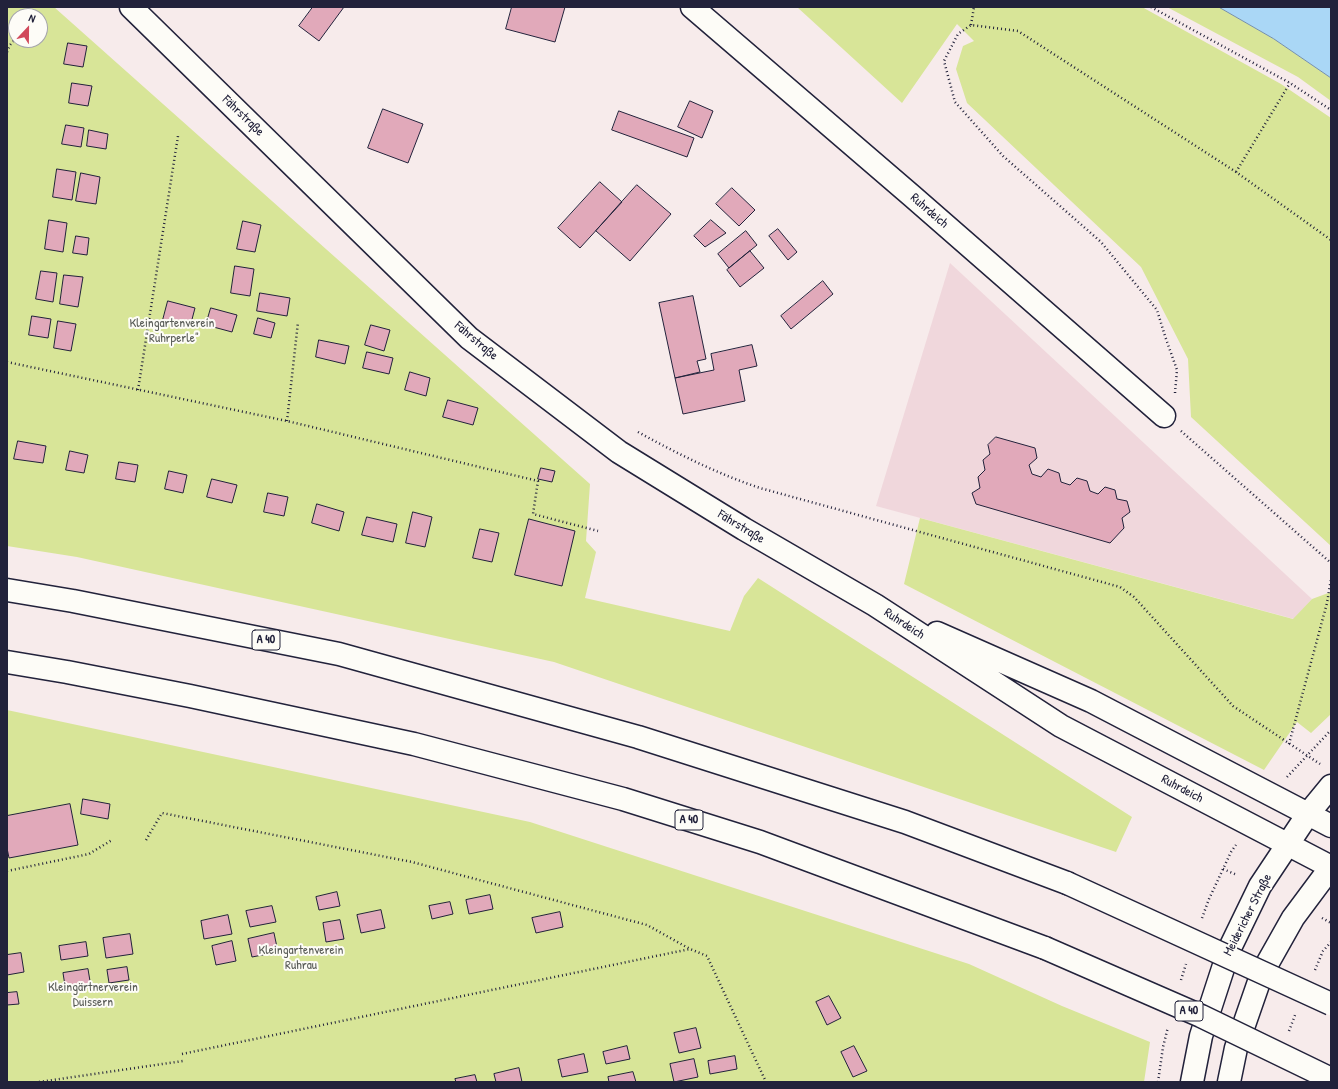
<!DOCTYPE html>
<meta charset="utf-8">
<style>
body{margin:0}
#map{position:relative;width:1338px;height:1089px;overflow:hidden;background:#f7ebeb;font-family:"Patrick Hand",sans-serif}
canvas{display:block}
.frame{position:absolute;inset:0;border:8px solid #22223b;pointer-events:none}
.north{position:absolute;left:8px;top:8px;width:40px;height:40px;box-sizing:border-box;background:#fdfcf7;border:1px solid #a5a5ac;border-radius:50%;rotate:22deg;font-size:11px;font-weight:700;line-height:16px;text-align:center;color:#22223b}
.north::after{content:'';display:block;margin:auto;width:14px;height:18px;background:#d1495b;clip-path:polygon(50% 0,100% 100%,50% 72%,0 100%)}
</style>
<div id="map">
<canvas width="1338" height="1089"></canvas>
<div class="frame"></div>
<div class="north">N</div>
</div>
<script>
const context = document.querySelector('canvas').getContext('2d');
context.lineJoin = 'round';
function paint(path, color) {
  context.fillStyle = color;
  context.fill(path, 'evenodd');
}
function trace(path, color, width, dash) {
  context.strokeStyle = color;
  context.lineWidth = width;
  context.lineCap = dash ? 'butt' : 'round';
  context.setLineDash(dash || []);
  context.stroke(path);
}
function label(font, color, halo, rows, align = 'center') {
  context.font = font + ' "Patrick Hand",sans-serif';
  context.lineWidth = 4;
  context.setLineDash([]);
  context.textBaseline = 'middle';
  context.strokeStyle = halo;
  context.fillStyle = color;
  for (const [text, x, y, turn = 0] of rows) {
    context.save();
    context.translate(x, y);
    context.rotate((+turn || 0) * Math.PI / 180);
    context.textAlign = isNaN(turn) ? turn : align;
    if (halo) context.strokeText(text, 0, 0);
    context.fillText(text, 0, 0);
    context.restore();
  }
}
const built = new Path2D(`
 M950 263 1312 599 1294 619 876 506Z`);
const green = new Path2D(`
 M7 7H54L590 484 586 541 596 552 585 598 730 631 744 596 758 578 1132 817 1116 852 554 662 77 557 7 546ZM16 16H40V40H16Z
 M797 7H1142L1281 84 1331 118V546L1191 417 1188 359 1141 267 967 103 956 69 963 46 974 41 957 24 902 103Z
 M1167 7H1219L1274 39 1331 78V101L1298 77Z
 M920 518 1293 619 1312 599 1331 592V714L1311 733 1297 722 1264 770 904 584Z
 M7 710 530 822 969 964 1062 1006 1150 1042 1144 1082H7Z`);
const water = new Path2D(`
 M1219 7H1331V78L1274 39Z`);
const building = new Path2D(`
 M313 7H344L319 41 299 26Z
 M512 7H565L555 42 506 29Z
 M68 43 87 46 83 67 64 64Z
 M72 83 92 86 88 106 69 103Z
 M690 101 713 111 702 138 678 127Z
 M383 109 423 124 408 163 368 148Z
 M619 111 694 138 687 157 612 130Z
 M66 125 84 128 81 147 62 144Z
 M89 130 108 134 106 149 87 146Z
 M57 169 76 172 72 200 53 197Z
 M81 173 100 177 96 204 76 201Z
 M600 182 622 202 580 248 558 228Z
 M637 185 671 214 630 261 596 231Z
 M732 188 755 210 739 226 716 204Z
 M49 220 67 223 63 252 45 249Z
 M711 220 726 233 705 247 694 236Z
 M243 221 261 225 255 252 237 249Z
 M778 229 797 252 788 260 769 236Z
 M746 231 757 245 729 268 718 254Z
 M76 236 89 238 87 255 73 253Z
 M750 251 764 268 740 287 727 270Z
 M235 266 254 269 250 296 231 293Z
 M41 271 57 273 53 302 36 299Z
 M64 275 83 277 78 307 60 304Z
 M823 281 833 294 791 329 781 316Z
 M260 293 290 298 287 316 257 311Z
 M693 296 706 359 697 361 700 372 675 378 659 303Z
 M168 301 195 308 190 327 163 320Z
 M211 308 237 315 232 332 206 325Z
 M32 316 51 319 48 338 29 335Z
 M258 318 275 323 271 338 254 334Z
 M58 321 76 324 71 351 54 348Z
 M371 325 390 330 384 351 365 345Z
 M319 340 349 346 345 364 316 357Z
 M752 345 757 366 739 370 745 401 683 414 675 378 714 370 711 354Z
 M367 352 393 358 389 374 363 368Z
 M410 372 430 378 426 396 405 390Z
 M448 400 478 408 473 425 443 417Z
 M996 437 1035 448 1037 458 1029 465 1032 474 1041 477 1048 469 1059 473 1061 482 1070 485 1077 478 1087 481 1090 491 1098 494 1105 487 1115 490 1117 499 1127 501 1130 512 1122 518 1124 528 1110 543 976 504 972 493 980 488 978 477 985 470 983 460 990 454 988 445Z
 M18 441 46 446 43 463 14 459Z
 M70 451 88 455 84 473 66 470Z
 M119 462 138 465 135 482 116 479Z
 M541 468 555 471 552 482 538 479Z
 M169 471 187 475 183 493 165 489Z
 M212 479 237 485 232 503 207 497Z
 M268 493 288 497 284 516 264 512Z
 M317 504 344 512 339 531 312 523Z
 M413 512 432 517 425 547 406 543Z
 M367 517 397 524 393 542 362 535Z
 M529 519 575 531 562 586 515 575Z
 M480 529 499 533 492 562 473 558Z
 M83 799 110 804 108 819 81 814Z
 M70 804 78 845 9 858 7 848V816Z
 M337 892 340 906 319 910 316 897Z
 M490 895 493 909 469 914 466 900Z
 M450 902 453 914 432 919 429 906Z
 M272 906 276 922 250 927 246 911Z
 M381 910 385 928 361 933 357 915Z
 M560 912 563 927 536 933 532 918Z
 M228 915 232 934 204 939 201 921Z
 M340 920 344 939 326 942 323 923Z
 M274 933 278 952 252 957 248 939Z
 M130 934 133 954 106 958 103 938Z
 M232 941 236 961 216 965 212 946Z
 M86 942 88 956 61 960 59 946Z
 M21 953 24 972 7 975V955Z
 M127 967 129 980 109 983 107 970Z
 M88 969 91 987 66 992 63 973Z
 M17 992 19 1004 7 1005V993Z
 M829 996 841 1018 827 1025 816 1002Z
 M696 1028 701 1048 679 1053 674 1033Z
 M627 1046 630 1059 606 1064 603 1052Z
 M854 1046 867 1071 853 1077 841 1052Z
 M584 1054 588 1072 562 1077 558 1060Z
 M735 1056 737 1069 710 1074 708 1061Z
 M694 1059 698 1077 674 1082 670 1064Z
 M519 1068 522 1082H496L494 1074Z
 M633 1072 636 1082H609L608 1077Z
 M475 1075 477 1082H456L455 1079Z`);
const path = new Path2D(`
 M1151 7 1290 83 1331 110
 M34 16 39 10
 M971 25 974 7
 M7 52 10 45 16 38
 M1236 172 1290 83
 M7 362 287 421 538 481 533 514 598 531
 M138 390 178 136
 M1175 393 1177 370 1165 336 1157 310 1101 242 1003 156 955 102 944 61 958 34 971 25 1018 31 1236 172 1331 240
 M287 421 298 322
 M1181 431 1331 563
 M638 432C678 454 718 474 760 488L1120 587 1134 597 1233 706 1320 764
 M1289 744 1327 603 1331 579
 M1287 777 1331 730
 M146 840 162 813 412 862 647 925 690 949
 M1223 869 1237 875
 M7 871 89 854 112 840
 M1202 918 1209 899 1231 852 1236 845
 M1322 918 1331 923
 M1315 970 1323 951 1331 942
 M1181 980 1186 964
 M1289 1031 1295 1015
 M182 1054 690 949 707 956 766 1082
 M39 1082 183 1061
 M1158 1082 1163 1047 1168 1027`);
const street = new Path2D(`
 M692 7 912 196 1164 416`);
const secondary = new Path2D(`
 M131 7 469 338 619 452 744 529 875 605 1061 726 1331 867
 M937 633 1091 701 1331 826
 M1192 1082 1201 1036 1229 950 1260 886 1308 814 1331 786
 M1229 1082 1236 1048 1262 973 1293 918 1331 867`);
const highway = new Path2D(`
 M7 590 73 601 339 654 638 737 905 822 1067 883
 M7 662 67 672 190 696 414 744 623 799 760 842 1045 948`);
const highwayBridge = new Path2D(`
 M1067 883 1331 1004
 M1045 948 1201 1016 1331 1079`);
const shields = [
 [266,640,28],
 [689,820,28],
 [1189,1011,28]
];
const shieldNames = [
 ["A 40",266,640],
 ["A 40",689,820],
 ["A 40",1189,1011]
];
const streetNames = [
 ["Fährstraße",243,116,44],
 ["Ruhrdeich",929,211,41],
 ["Fährstraße",476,341,40],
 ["Fährstraße",741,527,31],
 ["Ruhrdeich",904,624,33],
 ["Ruhrdeich",1182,789,28],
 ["Meidericher Straße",1248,915,-63]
];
const parkNames = [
 ["Kleingartenverein",172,324],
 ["\"Ruhrperle\"",172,339],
 ["Kleingartenverein",301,951],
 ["Ruhrau",301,966],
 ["Kleingärtnerverein",93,988],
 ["Duissern",93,1003]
];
paint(built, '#f0d7dc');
paint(green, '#d8e598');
paint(water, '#aad7f6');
trace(water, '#748fab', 1);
paint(building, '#e1a9ba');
trace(building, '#22223b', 1);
trace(street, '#22223b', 25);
trace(secondary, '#22223b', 25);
trace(highway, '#22223b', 25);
trace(path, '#22223b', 2.5, [1, 3]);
trace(street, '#fdfcf7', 22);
trace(secondary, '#fdfcf7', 22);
trace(highway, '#fdfcf7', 22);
trace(highwayBridge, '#22223b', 25, []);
trace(highwayBridge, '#fdfcf7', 22);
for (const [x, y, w] of shields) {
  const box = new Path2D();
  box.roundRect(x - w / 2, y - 10, w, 20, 3);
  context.fillStyle = '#fdfcf7';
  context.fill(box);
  trace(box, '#22223b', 1);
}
label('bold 12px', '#22223b', null, shieldNames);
label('13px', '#22223b', '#fdfcf7', streetNames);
label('13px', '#595c57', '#fdfcf7', parkNames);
</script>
